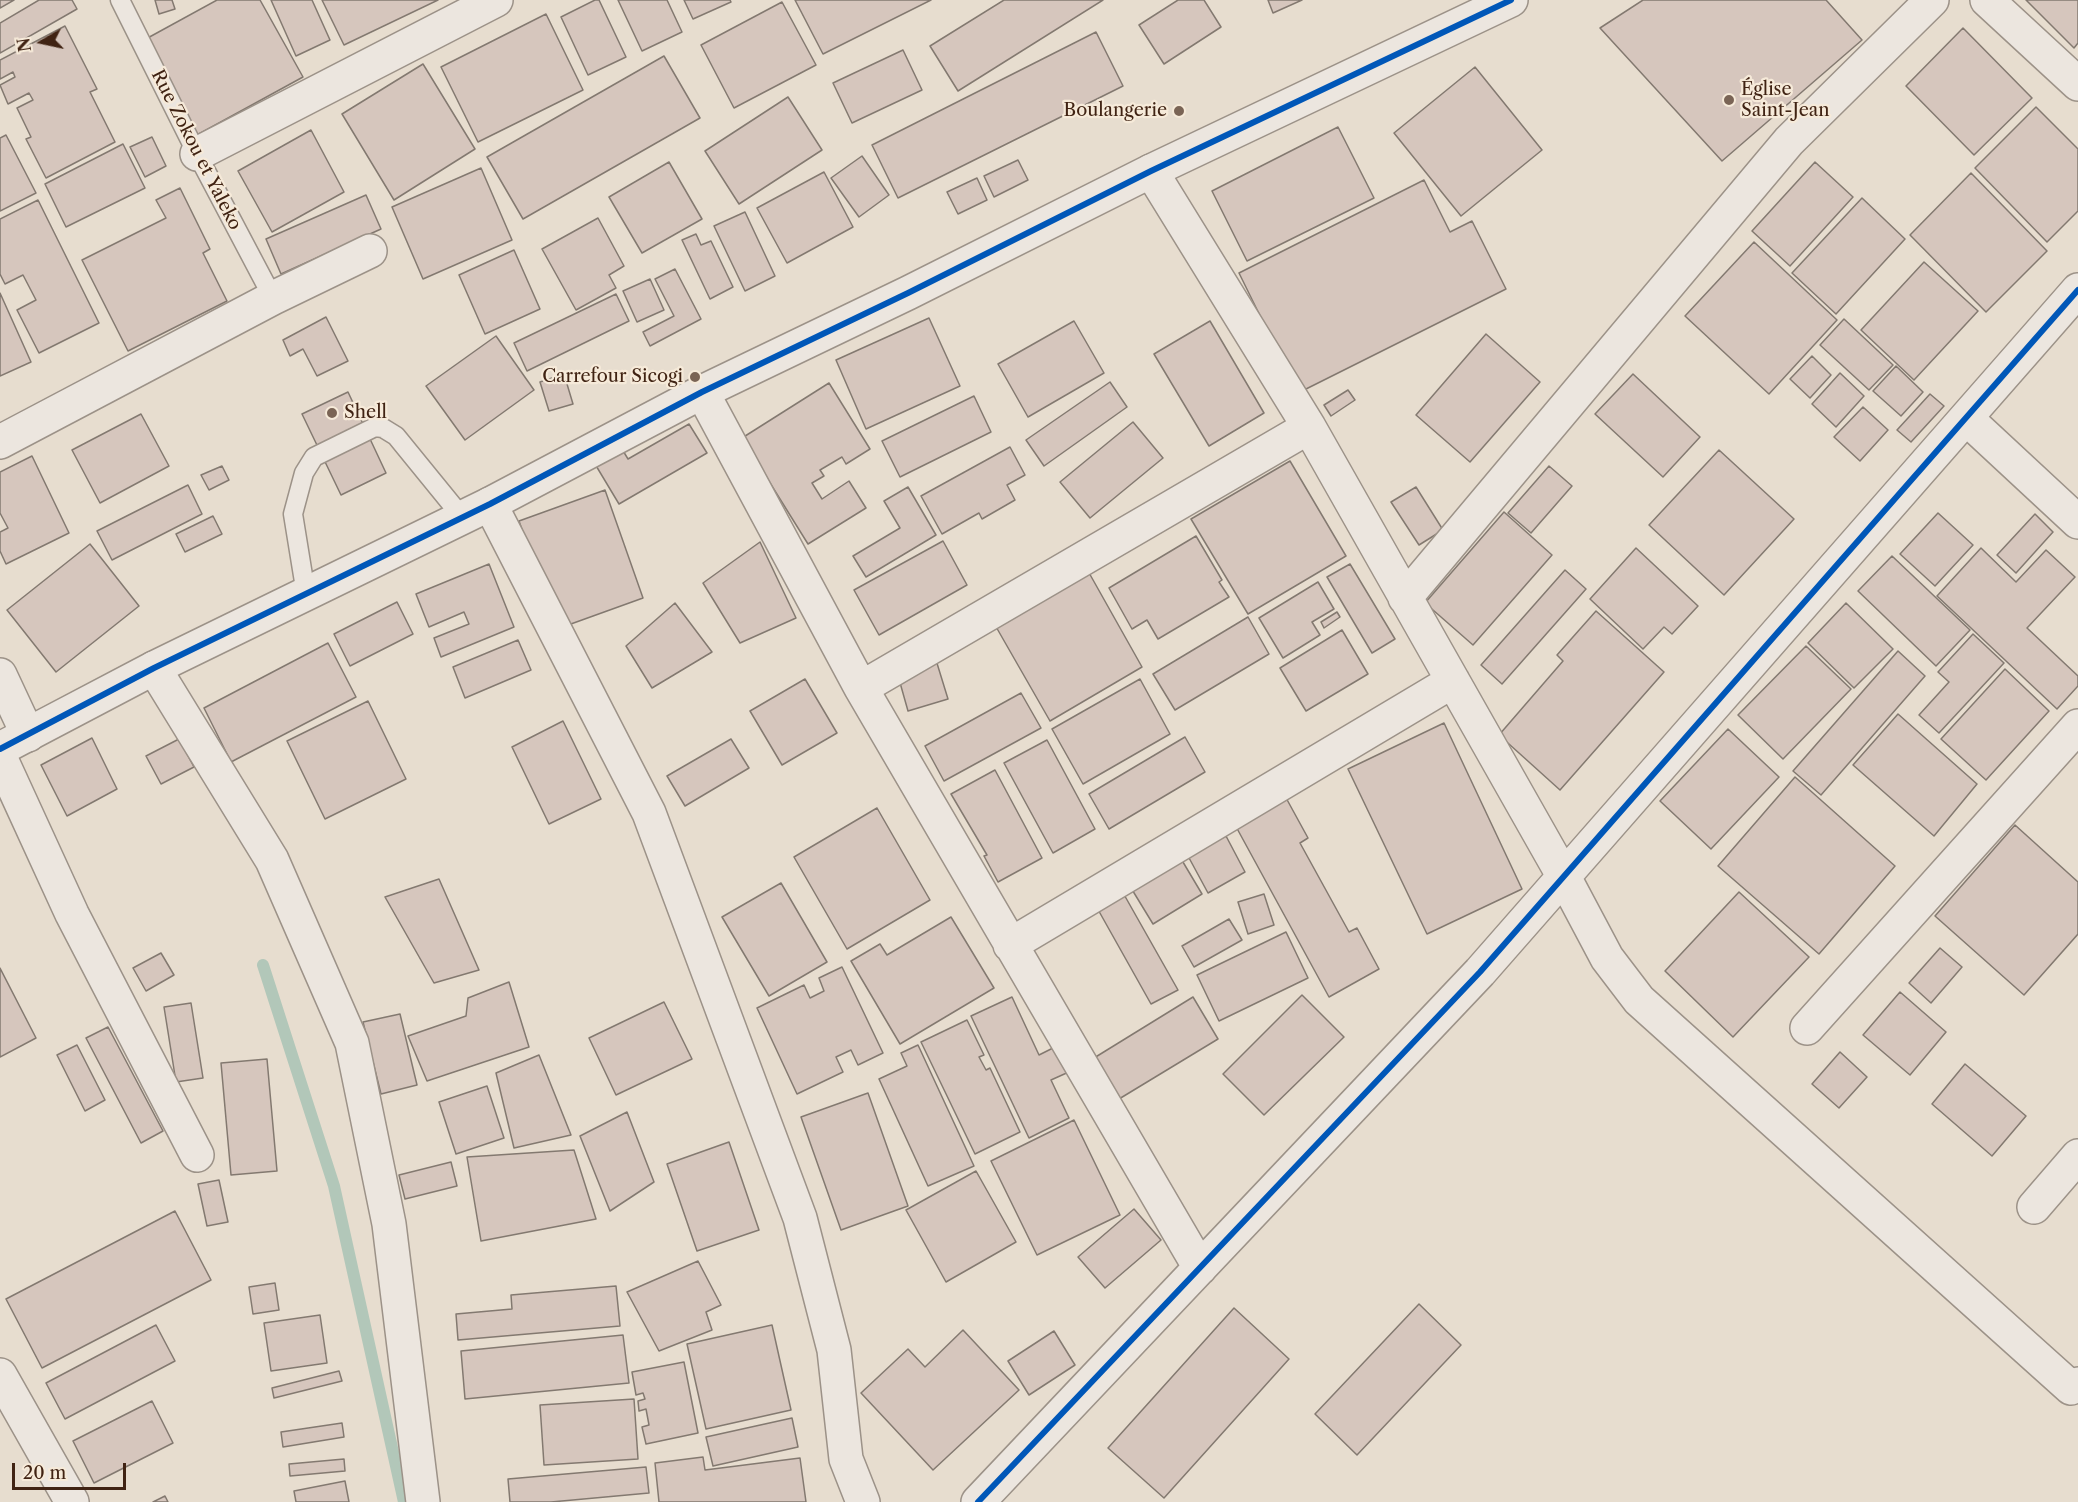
<!DOCTYPE html>
<meta charset="utf-8">
<style>
body{margin:0}
#map{position:relative;width:2078px;height:1502px;overflow:hidden;background:#e7ddcf;font-family:"Libre Caslon Text",serif}
canvas{display:block}
.north{position:absolute;left:12px;top:12px;width:60px;height:60px;-webkit-text-stroke:4px #f6ead9;paint-order:stroke;rotate:261deg;font-size:16px;font-weight:700;line-height:24px;text-align:center;color:#402313}
.north::after{content:'';display:block;margin:auto;width:21px;height:27px;background:#402313;clip-path:polygon(50% 0,100% 100%,50% 72%,0 100%)}
.scale{position:absolute;left:12px;top:1463px;width:114px;height:27px;box-sizing:border-box;border:3px solid #402313;border-top:0;padding-left:8px;font-size:18px;line-height:21px;white-space:nowrap;color:#402313;-webkit-text-stroke:4px #f6ead9;paint-order:stroke}
</style>
<div id="map">
<canvas width="2078" height="1502"></canvas>
<div class="north">N</div>
<div class="scale">20 m</div>
</div>
<script>
const context = document.querySelector('canvas').getContext('2d');
context.lineJoin = 'round';
function trace(path, color, width, dash) {
  context.strokeStyle = color;
  context.lineWidth = width;
  context.lineCap = dash ? 'butt' : 'round';
  context.setLineDash(dash || []);
  context.stroke(path);
}
function paint(path, color) {
  context.fillStyle = color;
  context.fill(path, 'evenodd');
}
function label(font, color, halo, rows, align = 'center') {
  context.font = font + ' "Libre Caslon Text",serif';
  context.lineWidth = 4.5;
  context.setLineDash([]);
  context.textBaseline = 'middle';
  context.strokeStyle = halo;
  context.fillStyle = color;
  for (const [text, x, y, turn = 0] of rows) {
    context.save();
    context.translate(x, y);
    context.rotate((+turn || 0) * Math.PI / 180);
    context.textAlign = isNaN(turn) ? turn : align;
    if (halo) context.strokeText(text, 0, 0);
    context.fillText(text, 0, 0);
    context.restore();
  }
}
const stream = new Path2D(`
 M263 965 334 1186 404 1502`);
const building = new Path2D(`
 M0 0H14L0 8Z
 M39 0H72L77 9 0 53V23Z
 M155 0H172L175 9 159 14Z
 M217 0H260L303 77 197 135 144 40Z
 M271 0H312L330 40 296 56Z
 M322 0H438L344 45Z
 M595 0H599L626 57 588 75 561 17Z
 M618 0H667L682 32 642 51Z
 M684 0H730L731 2 693 19Z
 M795 0H931L823 54Z
 M1004 0H1103L958 91 930 46Z
 M1178 0H1204L1221 27 1164 64 1139 25Z
 M1268 0H1302L1273 13Z
 M1643 0H1826L1862 40 1722 161 1600 28Z
 M2026 0H2078V43L2074 48Z
 M782 2 816 65 734 108 701 45Z
 M546 14 583 90 478 142 441 67Z
 M65 26 97 89 90 92 115 142 46 178 26 139 31 137 17 108 33 100 29 93 8 104 0 85 15 77 13 72 0 79V60Z
 M1963 28 2032 98 1974 155 1906 86Z
 M1096 32 1123 86 898 198 872 145Z
 M903 50 922 90 852 123 833 83Z
 M664 56 700 118 523 219 487 157Z
 M423 64 475 149 394 200 342 114Z
 M1475 67 1542 150 1461 216 1394 133Z
 M788 97 822 150 739 204 705 151Z
 M2036 107 2078 149V211L2047 242 1975 168Z
 M1338 127 1374 198 1247 261 1212 191Z
 M311 130 344 192 272 232 238 171Z
 M6 135 36 193 0 211V138Z
 M152 137 166 166 145 177 130 147Z
 M123 144 145 188 66 227 45 184Z
 M862 156 889 195 859 217 831 178Z
 M1018 160 1028 180 994 197 984 176Z
 M669 162 702 219 642 253 609 197Z
 M1815 162 1853 197 1790 266 1752 231Z
 M481 168 512 240 423 279 392 207Z
 M824 172 853 227 787 263 757 208Z
 M1971 173 2047 251 1986 312 1910 235Z
 M977 178 987 200 958 214 947 192Z
 M1424 180 1450 232 1472 221 1506 289 1298 393 1239 273Z
 M180 188 210 249 203 253 227 301 128 351 82 260 166 218 156 200Z
 M366 195 381 229 281 274 266 239Z
 M1862 198 1905 239 1836 314 1792 273Z
 M38 200 99 323 39 353 17 310 36 300 23 275 5 284 0 274V219Z
 M745 212 775 276 745 291 714 226Z
 M598 218 624 266 609 275 616 288 576 310 542 249Z
 M696 234 701 245 711 241 733 287 710 299 682 240Z
 M1754 242 1837 320 1769 394 1685 316Z
 M514 250 540 309 485 334 459 275Z
 M1924 262 1978 311 1914 380 1861 330Z
 M675 269 701 319 650 346 643 332 674 316 655 279Z
 M650 279 664 310 637 322 623 291Z
 M0 293 31 362 0 376Z
 M616 294 629 321 527 371 514 343Z
 M326 317 348 361 317 376 303 349 290 356 283 340Z
 M929 318 960 386 866 429 836 360Z
 M1844 319 1893 365 1869 390 1820 345Z
 M1074 321 1104 373 1028 417 998 364Z
 M1210 321 1264 413 1209 446 1154 354Z
 M1486 334 1540 382 1470 462 1416 415Z
 M496 336 534 390 465 440 426 386Z
 M1812 356 1831 375 1810 398 1790 379Z
 M1896 366 1923 392 1901 416 1873 391Z
 M1840 373 1864 396 1836 427 1812 404Z
 M564 374 573 404 549 411 540 382Z
 M1633 374 1700 437 1663 477 1595 414Z
 M1110 382 1127 407 1044 466 1026 440Z
 M829 383 870 449 846 464 842 457 820 470 824 476 812 483 822 499 849 481 866 508 808 544 742 438Z
 M1348 390 1355 400 1331 416 1324 405Z
 M348 392 386 473 341 495 302 414Z
 M1930 394 1944 406 1911 442 1897 430Z
 M974 396 991 432 900 477 882 441Z
 M1863 407 1888 430 1860 461 1834 437Z
 M141 414 169 466 100 503 72 450Z
 M1133 422 1163 458 1090 518 1060 482Z
 M689 424 707 453 619 504 595 464 622 449 628 459Z
 M1010 447 1025 475 1007 485 1015 500 982 519 979 513 942 534 921 496Z
 M1719 450 1794 519 1724 595 1649 525Z
 M32 456 69 533 6 564 0 551V532L8 528 0 513V472Z
 M1290 461 1346 556 1248 614 1191 519Z
 M222 466 229 480 209 490 201 475Z
 M1549 466 1572 486 1531 533 1508 513Z
 M188 485 202 514 112 560 97 531Z
 M908 487 936 535 866 577 853 556 900 528 884 501Z
 M1416 487 1443 530 1419 545 1391 502Z
 M605 490 643 598 557 629 519 521Z
 M1504 512 1552 555 1473 645 1425 603Z
 M1938 513 1973 545 1935 586 1900 554Z
 M2035 514 2053 532 2016 573 1997 555Z
 M213 516 222 534 185 552 176 534Z
 M1196 536 1222 580 1219 582 1229 597 1158 639 1147 620 1132 629 1109 588Z
 M943 541 967 585 879 635 854 590Z
 M760 542 796 618 740 643 703 583Z
 M90 544 139 606 56 672 7 610Z
 M1636 548 1698 606 1672 634 1664 627 1643 649 1590 599Z
 M1981 548 2016 582 2046 550 2075 577 2027 628 2078 676V686L2057 709 1937 596Z
 M1892 556 1970 630 1936 666 1858 591Z
 M489 564 514 627 441 657 434 638 469 624 464 612 429 627 416 594Z
 M1350 564 1395 639 1372 653 1327 577Z
 M1565 570 1586 589 1502 684 1481 665Z
 M1088 571 1142 667 1050 721 995 625Z
 M1318 582 1334 609 1312 622 1320 635 1283 658 1259 618Z
 M397 602 413 634 350 666 334 634Z
 M675 603 712 652 652 688 626 646Z
 M1846 603 1893 649 1854 688 1808 643Z
 M1596 611 1664 672 1560 790 1499 735 1563 661 1557 655Z
 M1337 612 1340 617 1324 628 1321 622Z
 M1248 617 1269 654 1175 710 1153 674Z
 M1342 630 1368 674 1306 711 1280 668Z
 M1973 634 2004 663 1939 733 1919 715 1949 682 1938 672Z
 M518 640 531 670 465 698 453 667Z
 M328 643 356 697 231 762 204 708Z
 M1806 646 1851 689 1783 759 1738 715Z
 M1898 651 1925 676 1821 795 1793 771Z
 M936 660 948 699 908 711 897 672Z
 M2005 669 2049 711 1986 780 1941 739Z
 M805 679 837 733 782 765 750 711Z
 M1140 679 1170 734 1083 784 1052 729Z
 M1021 693 1041 728 944 781 925 746Z
 M368 701 406 779 325 819 287 741Z
 M1898 714 1977 784 1934 836 1853 765Z
 M563 721 601 799 549 824 512 747Z
 M1444 723 1522 889 1427 934 1348 769Z
 M1728 729 1779 777 1711 849 1660 801Z
 M1185 737 1205 772 1109 829 1089 794Z
 M92 738 117 789 67 816 41 765Z
 M179 739 194 767 161 784 146 756Z
 M731 739 749 768 685 806 667 776Z
 M1047 740 1095 829 1053 853 1004 763Z
 M995 770 1042 858 998 882 984 856 987 855 951 794Z
 M1795 777 1895 866 1819 954 1718 866Z
 M1285 796 1308 838 1300 843 1349 932 1357 928 1379 969 1329 997 1234 823Z
 M877 808 930 900 847 949 794 857Z
 M2015 825 2078 882V934L2024 995 1935 916Z
 M1226 836 1245 872 1208 893 1188 856Z
 M1177 852 1202 894 1153 924 1128 883Z
 M439 879 479 970 434 983 385 897Z
 M781 883 827 962 769 996 722 917Z
 M1122 891 1178 990 1151 1004 1096 906Z
 M1739 892 1809 957 1733 1037 1665 971Z
 M1264 894 1274 925 1248 934 1238 902Z
 M951 917 994 988 900 1044 851 961 880 944 887 955Z
 M1229 919 1242 940 1194 967 1182 946Z
 M1286 932 1308 978 1219 1021 1197 975Z
 M1940 948 1962 967 1931 1003 1909 983Z
 M161 953 174 975 146 991 133 968Z
 M842 967 883 1053 858 1065 851 1050 836 1057 843 1072 797 1094 757 1008 804 985 810 998 824 991 819 978Z
 M0 968 36 1038 0 1057Z
 M509 982 529 1047 427 1081 408 1036 466 1016 468 998Z
 M1900 992 1946 1032 1910 1075 1863 1035Z
 M1302 995 1344 1037 1264 1115 1223 1074Z
 M1012 997 1039 1055 1059 1045 1071 1071 1051 1080 1069 1118 1029 1138 971 1016Z
 M1193 997 1218 1039 1119 1099 1094 1058Z
 M664 1002 692 1059 616 1095 589 1038Z
 M191 1003 203 1078 176 1082 164 1007Z
 M400 1014 417 1085 381 1094 363 1022Z
 M967 1020 984 1055 979 1057 986 1070 990 1068 1020 1132 975 1154 921 1042Z
 M108 1027 163 1131 141 1143 86 1038Z
 M77 1045 105 1100 85 1111 57 1055Z
 M918 1045 974 1166 928 1186 879 1079 907 1066 901 1053Z
 M1840 1052 1867 1077 1839 1108 1812 1084Z
 M539 1055 571 1135 514 1148 496 1073Z
 M267 1059 277 1171 231 1175 221 1063Z
 M1965 1064 2026 1116 1992 1156 1932 1104Z
 M487 1086 504 1138 456 1154 439 1102Z
 M868 1093 908 1206 841 1230 801 1117Z
 M627 1112 654 1182 610 1211 580 1136Z
 M1074 1120 1120 1215 1037 1255 991 1161Z
 M729 1142 759 1230 697 1251 667 1164Z
 M574 1150 596 1219 481 1241 467 1157Z
 M451 1162 457 1186 405 1199 399 1175Z
 M976 1171 1016 1242 946 1282 906 1210Z
 M219 1180 228 1222 207 1226 198 1184Z
 M1134 1209 1161 1240 1105 1288 1078 1257Z
 M175 1211 211 1280 42 1368 6 1299Z
 M698 1261 721 1305 706 1312 712 1330 659 1351 627 1292Z
 M275 1283 279 1310 253 1314 249 1287Z
 M616 1286 620 1326 458 1340 456 1314 512 1309 511 1295Z
 M1419 1304 1461 1345 1357 1455 1315 1414Z
 M1234 1308 1289 1359 1164 1498 1108 1448Z
 M320 1315 327 1363 271 1371 264 1323Z
 M156 1325 175 1361 65 1419 46 1383Z
 M772 1325 791 1410 706 1429 687 1344Z
 M963 1330 1019 1390 933 1470 861 1393 908 1349 925 1367Z
 M1054 1331 1075 1365 1029 1395 1008 1361Z
 M623 1335 629 1383 465 1399 461 1351Z
 M684 1362 698 1433 646 1444 642 1427 649 1425 646 1409 639 1411 638 1401 645 1399 643 1393 636 1395 632 1372Z
 M339 1371 342 1381 274 1398 272 1388Z
 M634 1399 638 1459 544 1465 540 1405Z
 M152 1401 173 1443 94 1483 73 1441Z
 M792 1418 798 1447 713 1466 706 1437Z
 M342 1423 344 1437 283 1447 281 1432Z
 M703 1457 705 1470 800 1458 806 1502H659L655 1463Z
 M344 1459 345 1471 290 1476 289 1464Z
 M646 1467 649 1493 551 1502H510L508 1479Z
 M345 1481 349 1502H296L294 1491Z
 M165 1496 168 1502H153Z`);
const service = new Path2D(`
 M120 0 197 154 273 298
 M306 594 293 514 304 473 314 457 375 427 383 428 396 436 462 517`);
const minor = new Path2D(`
 M1987 0 2078 84
 M197 154 496 0
 M1151 171 1309 427 1564 877 1607 958 1639 1000 2071 1388 2078 1384
 M702 392 861 688 1200 1268
 M1966 418 2078 522
 M0 442 273 298 370 251
 M490 504 649 813 800 1218 834 1350 846 1459 863 1502
 M1405 598 1789 141 1932 0
 M154 668 272 860 352 1043 389 1224 423 1502
 M0 675 28 735
 M861 688 1309 427
 M0 757 72 914 197 1155
 M1010 945 1453 681
 M1807 1028 2078 726
 M2034 1207 2078 1156
 M0 1375 72 1502
 M978 1502 1480 972 2078 290`);
const tertiary = new Path2D(`
 M0 749 154 668 490 504 702 392 908 293 1151 171 1511 0`);
const cycleway = new Path2D(`
 M0 749 154 668 490 504 702 392 908 293 1151 171 1511 0
 M978 1502 1480 972 2078 290`);
const markers = [
 [1729,100,6,"#7a6455"],
 [1179,111,6,"#7a6455"],
 [695,377,6,"#7a6455"],
 [332,413,6,"#7a6455"]
];
const poiNames = [
 ["Église",1741,90],
 ["Saint-Jean",1741,111],
 ["Boulangerie",1167,111,"right"],
 ["Carrefour Sicogi",683,377,"right"],
 ["Shell",344,413]
];
const streetNames = [
 ["Rue Zokou et Yaleko",196,150,63]
];
trace(stream, '#b2c7b9', 12);
paint(building, '#d6c6bd');
trace(building, '#837970', 1.5);
trace(service, '#9c9288', 21);
trace(minor, '#9c9288', 36);
trace(tertiary, '#9c9288', 36);
trace(service, '#ece6df', 18);
trace(minor, '#ece6df', 33);
trace(tertiary, '#ece6df', 33);
trace(cycleway, '#0057b8', 6);
for (const [x, y, r, color] of markers) {
  const dot = new Path2D();
  dot.arc(x, y, r, 0, 2 * Math.PI);
  context.fillStyle = color;
  context.fill(dot);
  trace(dot, '#f6ead9', 2);
}
label('18px', '#402313', '#f6ead9', poiNames, 'left');
label('18px', '#402313', '#f6ead9', streetNames);
</script>
